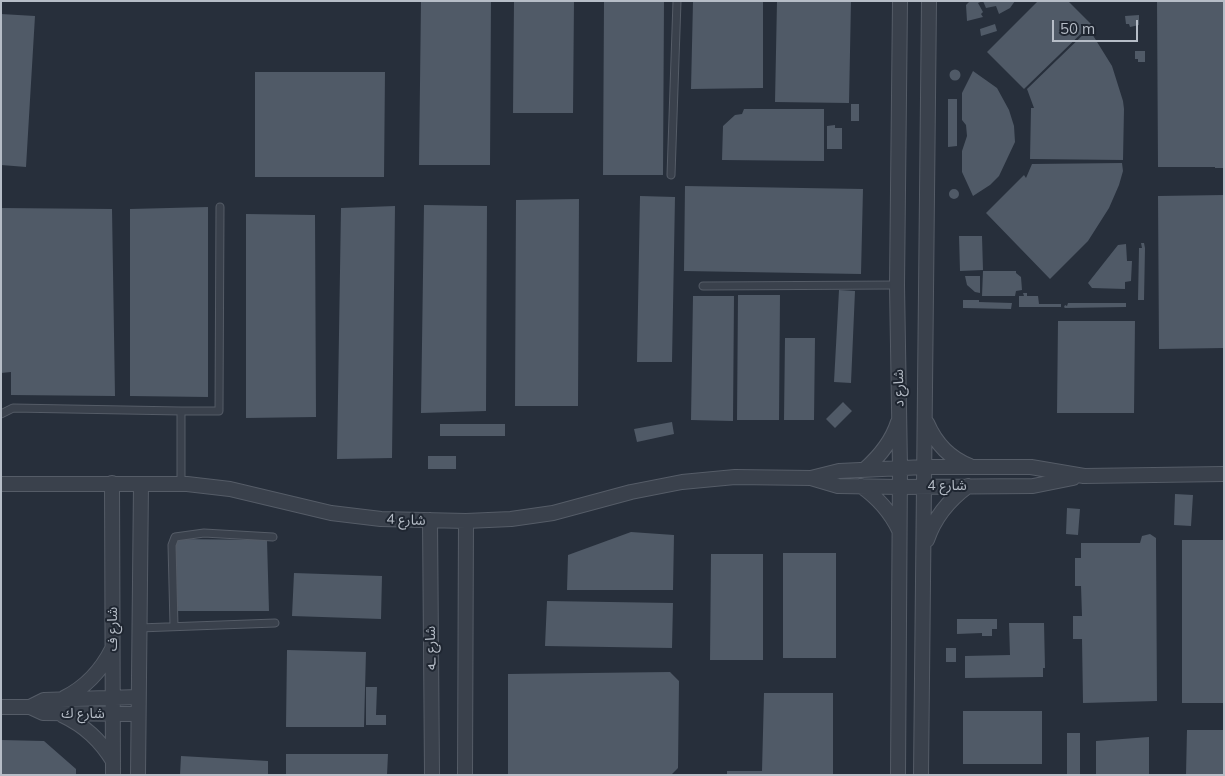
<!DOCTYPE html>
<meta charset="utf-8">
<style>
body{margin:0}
#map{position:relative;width:1225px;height:776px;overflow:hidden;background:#272f3b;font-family:Mulish,sans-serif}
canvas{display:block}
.frame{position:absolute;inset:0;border:2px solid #b6bdc7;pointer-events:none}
.scale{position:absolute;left:1052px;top:20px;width:86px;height:22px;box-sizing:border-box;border:2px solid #b6bdc7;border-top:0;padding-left:6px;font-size:15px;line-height:18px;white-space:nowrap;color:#b6bdc7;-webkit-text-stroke:4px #1f2631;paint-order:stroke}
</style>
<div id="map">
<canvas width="1225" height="776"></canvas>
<div class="frame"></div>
<div class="scale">50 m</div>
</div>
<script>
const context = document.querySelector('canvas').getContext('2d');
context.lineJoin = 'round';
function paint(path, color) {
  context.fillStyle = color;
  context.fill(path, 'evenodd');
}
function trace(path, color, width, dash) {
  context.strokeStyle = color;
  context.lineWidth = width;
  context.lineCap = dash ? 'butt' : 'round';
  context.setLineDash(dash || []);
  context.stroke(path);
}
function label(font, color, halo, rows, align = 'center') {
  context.font = font + ' Mulish,"Noto Sans Arabic",sans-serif';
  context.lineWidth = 4;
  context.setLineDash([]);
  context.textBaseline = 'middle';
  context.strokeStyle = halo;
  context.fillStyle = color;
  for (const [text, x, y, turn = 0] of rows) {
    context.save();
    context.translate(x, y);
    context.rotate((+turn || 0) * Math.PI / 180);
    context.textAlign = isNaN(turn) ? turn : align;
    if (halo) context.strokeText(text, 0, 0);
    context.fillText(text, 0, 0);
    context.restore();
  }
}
const building = new Path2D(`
 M421 1H491L490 165H419Z
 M514 1H574L573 113H513Z
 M604 1H664L663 175H603Z
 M693 1H763V88L691 89Z
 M777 1H851L849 103 775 102Z
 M970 1H1015L1010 8 999 14 996 6 986 8 983 1 978 3 983 12 981 14 983 17 967 21 966 5Z
 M1038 1H1068L1091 24 1024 89 987 52Z
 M1157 1H1224V168H1215V167H1158Z
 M1 14 35 16 26 167 1 165Z
 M1139 15V25L1130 27 1129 24H1126L1125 16Z
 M995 24 997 31 981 36 980 29Z
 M1089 29 1112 66 1123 101 1124 109 1123 160 1030 159 1031 108H1034L1027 89Z
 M1135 51H1145V62H1138V59H1135Z
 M949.5 75a5.5 5.5 0 1 1 11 0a5.5 5.5 0 1 1-11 0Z
 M973 71 997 88 1009 110 1014 126 1015 142 999 176 990 185 973 196 962 172V151L967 136 966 125 962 120V93Z
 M255 72H385L384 177H255Z
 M948 99H957V146L948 147Z
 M851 104H859V121H851Z
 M744 109H824V161L722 160 723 126 735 115 742 114Z
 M835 125V128H842V149H827V126Z
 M1122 163 1123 171 1119 185 1109 208 1088 241 1050 279 986 213 1024 175 1026 178 1032 164Z
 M685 186 863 189 861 274 684 271Z
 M949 194a5 5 0 1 1 10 0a5 5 0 1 1-10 0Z
 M1224 195V348L1159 349 1158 196Z
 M640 196 675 197 672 362H637Z
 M579 199 578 406H515L516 200Z
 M424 205 487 206 486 411 421 413Z
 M395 206 392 458 337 459 341 208Z
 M208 207V397L130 396V209Z
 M1 208 112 209 115 396 11 395V372L1 373Z
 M246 214 315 215 316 417 246 418Z
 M959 236H982L983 270 960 271Z
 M1141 243H1144L1145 248 1144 300H1138L1139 248H1142Z
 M1126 244 1127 261H1132L1131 281 1125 282V289L1092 288 1088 283 1118 245Z
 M983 271H1016V273L1021 277 1022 290 1016 291 1015 296H982Z
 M965 276H980V293L975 292 967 285Z
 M839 290 855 291 851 383 834 382Z
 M1023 293H1027V296H1038L1039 304H1061V307H1019V296H1024Z
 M738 295H780L779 420H737Z
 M693 296H734L733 421 691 420Z
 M963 300H979V302L1012 303 1011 309 963 308Z
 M1068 303H1126V307L1065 308 1064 307 1065 305 1067 306Z
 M1058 321H1135L1134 413H1057Z
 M785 338H815L814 420H784Z
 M843 402 852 411 835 428 826 419Z
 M672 422 674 434 637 442 634 429Z
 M440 424H505V436H440Z
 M428 456H456V469H428Z
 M1175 494 1193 495 1191 526 1174 525Z
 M1067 508 1080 509 1078 535 1066 534Z
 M631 532 674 535 673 590H567L568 555Z
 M1150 534 1156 538V542L1157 701 1083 703 1082 639H1073V616H1082L1081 586H1075V558H1081V543H1140L1142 536Z
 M176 539 267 540 269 611H176Z
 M1182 540H1224V703H1182Z
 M783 553H836V658H783Z
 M711 554H763V660H710Z
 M294 573 382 576 381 619 292 616Z
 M547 601 673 603 672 648 545 646Z
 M957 619H997V629H992V636H982V633L957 634Z
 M1009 623H1044L1045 668H1043V677L965 678V656L1010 655Z
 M946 648H956V662H946Z
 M287 650 366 652 364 727H286Z
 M670 672 679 681 678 768 671 775H508V674Z
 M366 687H377L376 715H386V725H366Z
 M764 693H833V775H727V771H762Z
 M963 711H1042V764H963Z
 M1187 730H1224V775H1186Z
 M1067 733H1080V775H1067Z
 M1149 737V775H1096V741Z
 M1 740 44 741 76 769V775H1Z
 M286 754H388L387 775H286Z
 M181 756 268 761V775H180Z`);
const lane = new Path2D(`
 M671 175 677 1
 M703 286 897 285
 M181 411H219L220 207
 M1 414 13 408 181 411V484
 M174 626 172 545 175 537 204 533 273 537
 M139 628 275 623`);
const street = new Path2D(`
 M927 423C936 444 949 458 970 466
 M864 470C880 456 892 441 898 422
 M811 478 838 486 900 487 1033 486 1073 478
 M112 483 113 775
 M1 484H187L230 489 331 513 381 519 466 521 511 519 553 513 631 492 682 482 735 477 811 478 839 471 925 467H1031L1084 476 1224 474
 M861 486C878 498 890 511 899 530
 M430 520 432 775
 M927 540C935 516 949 500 968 486
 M64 698C86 687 101 671 112 649
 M1 707H30L44 700 138 697
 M30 707 43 713 138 714
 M62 715C85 726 100 740 113 761
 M138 775 141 484
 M465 775 466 521
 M898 775 900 468 897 285 900 1
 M921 775 929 1`);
const streetNames = [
 ["شارع د",899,388,-91],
 ["شارع 4",947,486],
 ["شارع 4",406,520,2],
 ["شارع ف",113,629,-90],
 ["شارع ـه",431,648,-91],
 ["شارع ك",83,714]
];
paint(building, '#505a67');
trace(lane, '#555c67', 9);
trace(street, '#555c67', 16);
trace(lane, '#3a414c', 7);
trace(street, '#3a414c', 14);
label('14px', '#b6bdc7', '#1f2631', streetNames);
</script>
